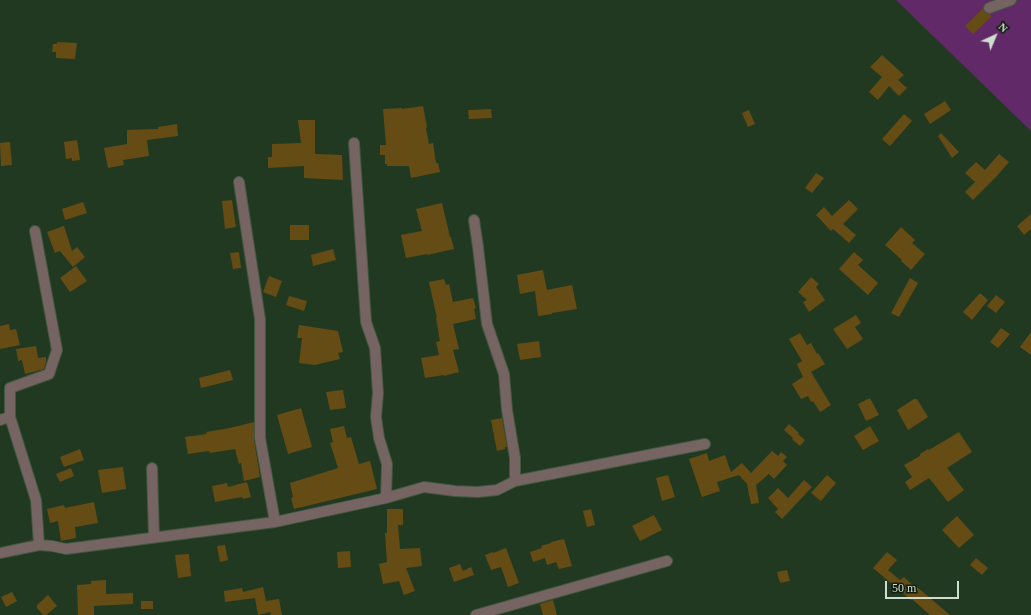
<!DOCTYPE html>
<style>
body{margin:0}
#map{position:relative;width:1031px;height:615px;overflow:hidden;background:#223921;font-family:Georgia,serif}
canvas{display:block}
.north{position:absolute;left:975px;top:16px;width:40px;height:40px;-webkit-text-stroke:3px #131e13;paint-order:stroke;rotate:44deg;font-size:11px;font-weight:700;line-height:16px;text-align:center;color:#cfddce}
.north::after{content:'';display:block;margin:auto;width:14px;height:18px;background:#cfddce;clip-path:polygon(50% 0,100% 100%,50% 72%,0 100%)}
.scale{position:absolute;left:885px;top:581px;width:74px;height:18px;box-sizing:border-box;border:2px solid #cfddce;border-top:0;padding-left:5px;font-size:12px;line-height:14px;white-space:nowrap;color:#cfddce;-webkit-text-stroke:3px #131e13;paint-order:stroke}
</style>
<div id="map">
<canvas width="1031" height="615"></canvas>
<div class="north">N</div>
<div class="scale">50 m</div>
</div>
<script>
const context = document.querySelector('canvas').getContext('2d');
context.lineJoin = 'round';
function paint(path, color) {
  context.fillStyle = color;
  context.fill(path, 'evenodd');
}
function trace(path, color, width, dash) {
  context.strokeStyle = color;
  context.lineWidth = width;
  context.lineCap = dash ? 'butt' : 'round';
  context.setLineDash(dash || []);
  context.stroke(path);
}
const green = new Path2D(`
 M896 0H1031V131Z`);
const building = new Path2D(`
 M983 8 985 13 989 14 992 16 973 34 965 26Z
 M57 42 77 43 75 59 56 58V52H52L53 44H57Z
 M882 55 904 75 898 80 907 88 899 96 889 86 878 100 869 92 882 77 870 67Z
 M945 101 951 110 930 124 924 114Z
 M423 106 427 127 426 128 429 144 433 143 436 163H438L440 172 411 178 409 166H387V164H385V155H380V145H386L383 109 402 108V109Z
 M491 109 492 118 469 119 468 110Z
 M749 110 755 124 748 127 742 113Z
 M904 114 912 121 890 146 882 139Z
 M298 120H315V154L342 155 343 180 304 178V166L268 168V157H272V144L301 143Z
 M177 124 178 136 147 140 149 156 123 160 124 165 108 168 104 148 127 144V130L158 129V127Z
 M941 133 959 152 952 158 938 136Z
 M77 140 80 160 72 161V158L66 159 64 142Z
 M10 142 12 165 1 166 0 143Z
 M999 154 1009 162 996 177 973 200 965 192 975 182 965 173 976 162 985 170Z
 M816 173 824 178 812 193 805 188Z
 M232 200 236 227 225 229 222 201Z
 M849 200 858 209 843 224 856 235 849 243 833 229 831 231 816 215 824 207 832 216Z
 M83 202 87 213 65 220 62 209Z
 M442 203 450 237H451L454 249 427 255V254L406 258 401 235 422 231 416 209Z
 M1031 214V229L1024 235 1017 226Z
 M290 225H309V240H290Z
 M64 226 72 251 77 247 85 257 73 267 60 251 55 253 47 232Z
 M901 227 915 240 912 243 925 254 911 270 901 261 902 260 885 245Z
 M333 249 336 260 313 266 311 255Z
 M239 252 241 268 233 269 230 253Z
 M854 252 863 260 858 265 878 283 868 295 839 269Z
 M76 266 87 281 70 292 60 278Z
 M543 270 547 290 572 285 577 309 552 313V314L538 316 535 291 520 294 517 275Z
 M269 276 282 281 276 297 263 292Z
 M811 277 819 284 816 287 825 300 809 312 803 302 807 300 798 292Z
 M910 278 918 283 899 317 891 313Z
 M444 279 446 285 449 284 453 302 473 298 476 308 474 309 476 319 453 324 459 349 453 350 459 372 444 376V375L425 378 421 358 439 355 436 342 440 341 436 318H437L429 282Z
 M980 293 988 300 972 320 963 312Z
 M996 295 1005 302 996 313 987 306Z
 M289 296 307 301 304 311 286 305Z
 M856 315 861 323 855 327 863 339 847 349 833 329Z
 M9 324 10 330 16 329 20 345 0 349V326Z
 M299 325 338 331 343 352 338 353 340 359 315 365 299 363 302 338H297Z
 M1001 328 1010 334 998 348 990 342Z
 M1031 332V355L1020 347Z
 M800 333 807 345 811 343 817 354 818 353 825 364 811 372 831 405 820 412 813 401 811 402 808 396 801 399 792 384 803 377 797 364 802 361 789 339Z
 M539 341 541 357 520 360 517 344Z
 M36 346 38 358 46 357V362L44 369 37 371 25 374 22 360 18 361 16 349Z
 M230 370 233 380 201 388 199 378Z
 M343 390 346 408 330 410 326 392Z
 M870 398 879 415 866 421 858 404Z
 M914 399H917L928 417 908 430 897 410Z
 M301 408 312 447 288 454 277 415Z
 M502 418 507 447H505V449L497 451 491 420Z
 M254 422V439L260 477 244 481 241 463 239 464 235 449 210 453 209 451 188 454 185 437 207 434 206 432 230 428Z
 M789 424 799 433 798 434 805 440 800 446 792 439 793 438 784 430Z
 M344 426 347 438 351 437 359 464 370 461 377 489 294 509 291 498 293 497 290 483 338 468 330 443 333 442 330 429Z
 M870 426 879 441 863 450 854 436Z
 M959 432 972 452 947 468 964 490 948 502 929 478 910 490 905 482 912 477 904 465 920 456V454L928 449 929 450Z
 M80 449 84 460 64 467 60 457Z
 M772 451 778 456 781 452 787 457 783 461 787 465 774 479 769 474 756 485 759 503 751 504 747 484 739 475 717 482 720 491 702 497 689 459 707 453 709 461 725 455 731 472 742 463 751 473Z
 M123 467 126 489 102 493 98 470Z
 M71 468 74 476 60 482 56 474Z
 M668 475 675 497 662 501 656 478Z
 M827 475 836 483 821 501 811 493Z
 M804 480 812 487 782 519 775 512 778 509 768 498 778 488 788 498Z
 M247 482 251 497 243 499 242 497 215 502 212 486 227 483 228 487Z
 M94 502 98 523 75 527 76 538 61 541 58 521 50 523 47 509 64 505 65 508Z
 M387 509H403V525H398L400 549 420 548 422 566 406 568 415 591 404 595 399 581 383 584 379 564 387 562 385 533H387Z
 M591 509 595 525 587 527 583 511Z
 M654 515 662 530 640 541 632 526Z
 M957 516 974 535 959 548 942 530Z
 M564 539 572 566 559 569 556 562 547 565 545 558 533 562 530 552 542 548 541 546 551 543V542Z
 M225 545 228 560 220 562 217 546Z
 M506 548 519 583 508 587 501 567 491 570 485 555 493 552V553Z
 M350 551 351 567 338 568 337 552Z
 M887 552 897 560 888 570 900 580 904 577 916 588 917 587 950 615H930L912 599 911 600 873 568Z
 M189 554 191 576 178 578 175 555Z
 M976 558 988 568 982 575 970 565Z
 M460 564 463 571 471 567 474 575 454 582 449 568Z
 M787 570 790 581 780 583 777 572Z
 M106 580V594L133 593V604L94 606V615H78L77 585 91 584V581Z
 M263 587 266 601 279 599 282 615H271L270 612 258 615 255 598 225 602 224 591 242 588 243 592Z
 M12 592 17 601 6 607 1 597Z
 M48 595 57 606 46 615H43L37 608V605Z
 M553 600 557 615H543L540 604Z
 M141 601H153V609H141Z`);
const minor = new Path2D(`
 M989 8 1011 0
 M354 143 366 322 375 348 378 393 376 417 379 438 387 464 386 498
 M239 182 260 319V438L275 522 386 498 424 487 455 491 478 492 497 490 515 481 705 444
 M474 220 478 247 487 324 504 374 507 410 515 458V481
 M10 417 36 500 39 545
 M0 420 10 417V388L49 374 57 350 35 231
 M152 468 154 537
 M0 553 39 545 52 546 66 549 275 522
 M476 615 667 561`);
paint(green, '#612967');
paint(building, '#654c15');
trace(minor, '#415740', 12);
trace(minor, '#766463', 10);
</script>
